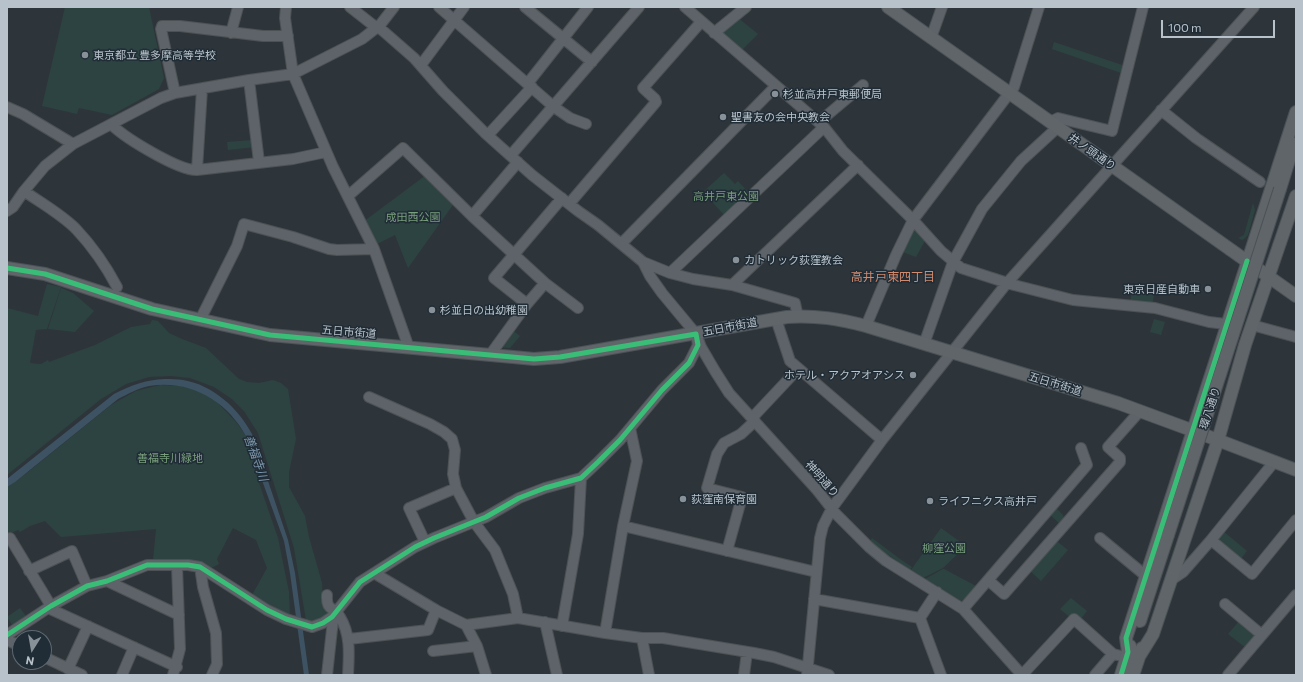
<!DOCTYPE html>
<meta charset="utf-8">
<style>
body{margin:0}
#map{position:relative;width:1303px;height:682px;overflow:hidden;background:#2e353a;font-family:Commissioner,sans-serif}
canvas{display:block}
.frame{position:absolute;inset:0;border:8px solid #b8c2ca;pointer-events:none}
.north{position:absolute;left:12px;top:630px;width:40px;height:40px;box-sizing:border-box;background:#202c36;border:1px solid #5d6871;border-radius:50%;rotate:191deg;font-size:11px;font-weight:700;line-height:16px;text-align:center;color:#b8c2ca}
.north::after{content:'';display:block;margin:auto;width:14px;height:18px;background:#889198;clip-path:polygon(50% 0,100% 100%,50% 72%,0 100%)}
.scale{position:absolute;left:1161px;top:20px;width:114px;height:18px;box-sizing:border-box;border:2px solid #b8c2ca;border-top:0;padding-left:5px;font-size:12px;line-height:14px;white-space:nowrap;color:#b8c2ca;-webkit-text-stroke:3px #202c36;paint-order:stroke}
</style>
<div id="map">
<canvas width="1303" height="682"></canvas>
<div class="frame"></div>
<div class="north">N</div>
<div class="scale">100 m</div>
</div>
<script>
const context = document.querySelector('canvas').getContext('2d');
context.lineJoin = 'round';
function paint(path, color) {
  context.fillStyle = color;
  context.fill(path, 'evenodd');
}
function trace(path, color, width, dash) {
  context.strokeStyle = color;
  context.lineWidth = width;
  context.lineCap = dash ? 'butt' : 'round';
  context.setLineDash(dash || []);
  context.stroke(path);
}
function label(font, color, halo, rows, align = 'center') {
  context.font = font + ' Commissioner,"Noto Sans JP",sans-serif';
  context.lineWidth = 3;
  context.setLineDash([]);
  context.textBaseline = 'middle';
  context.strokeStyle = halo;
  context.fillStyle = color;
  for (const [text, x, y, turn = 0] of rows) {
    context.save();
    context.translate(x, y);
    context.rotate((+turn || 0) * Math.PI / 180);
    context.textAlign = isNaN(turn) ? turn : align;
    if (halo) context.strokeText(text, 0, 0);
    context.fillText(text, 0, 0);
    context.restore();
  }
}
const green = new Path2D(`
 M65 7H149L164 78 159 89 112 115 79 108 77 114 42 106Z
 M737 17 758 34 741 51 720 32Z
 M1054 42 1125 66 1124 74 1052 49Z
 M253 140 255 147 228 150 227 142Z
 M724 173 735 184 738 181 749 193 726 217 703 192Z
 M426 175 455 202 408 268 395 235 375 245 363 222Z
 M1253 203 1255 210 1248 235 1244 239 1242 240 1238 238 1244 235Z
 M914 226 926 239 916 257 900 251Z
 M47 284 61 287 47 329 36 330 30 363 41 364 48 360 49 362 95 345 131 327 150 324 152 320 158 321 169 333 182 339 206 348 239 379 247 382 259 383 273 380 281 383 288 389 296 439 289 472V487L305 516 309 537 322 583 323 604 329 614 320 622 310 624 306 620 294 548 258 433 244 411 232 399 214 387 190 378 171 376 149 377 126 384 101 399 7 475V308L38 316Z
 M61 288 73 293 94 311 75 332 48 329Z
 M1146 289 1155 290 1152 305 1130 302 1132 293 1144 295Z
 M1154 319 1165 322 1161 335 1150 332Z
 M511 329 520 336 510 348 498 347Z
 M160 385 182 386 200 391 217 402 236 422 247 437 257 477 278 538 289 592 290 616 252 595 267 568 256 540 233 528 217 559 219 564 209 569 153 561 156 529 61 537 45 521 30 526 20 532 18 530 7 535V487L28 472 111 405 136 391Z
 M1056 508 1063 515 1064 519 1060 524 1047 512Z
 M941 528 966 546 943 568 923 578 911 570Z
 M1223 531 1247 551 1240 560 1217 538Z
 M872 538 900 559 912 567 910 570 870 542Z
 M1054 539 1068 550 1041 581 1029 570Z
 M943 569H944L976 586 967 597 961 601 925 579Z
 M1071 598 1087 611 1080 620 1071 618 1060 609Z
 M20 608 26 616 13 626 7 617Z
 M1240 620 1255 633V637L1246 648 1228 634Z`);
const water = new Path2D(`
 M165 379C171 379 177 379 183 380 213 385 238 408 252 434L288 540 295 573 309 675H304L290 573 284 541 246 436C227 401 190 379 149 386 138 388 128 394 118 399L15 482 7 487V479L114 394C132 385 145 380 165 379Z`);
const minor = new Path2D(`
 M286 7 285 18 293 74 333 167 374 249 409 348
 M350 7 373 25 382 30 414 58 443 91 485 133 532 175 578 211 598 225 643 262 670 273 693 279 732 285 795 303 798 317
 M439 7 554 107 570 118 586 124
 M525 7 592 62
 M685 7 824 127 843 151 913 220 941 251 961 268 1014 285 1073 300 1155 308 1209 322 1226 324
 M231 33 238 7
 M714 33 746 7
 M931 38 942 7
 M421 65 464 7
 M249 80 259 162
 M528 83 588 7
 M175 93 161 29 162 26H180L263 36H288
 M7 107 23 114 73 144
 M1161 110 1196 138 1260 182
 M819 122 863 85
 M1050 122 1058 118 1112 131 1143 7
 M112 125C125 138 179 171 197 170L293 159 326 152
 M488 135 532 87
 M511 155 639 7
 M197 170 202 89
 M24 191C41 203 61 214 76 229 92 246 106 266 117 287
 M348 196 403 148 472 216 545 283 578 308
 M569 204 656 102 655 99 643 88 701 22
 M7 211 13 207 24 191 45 166 73 144 161 98 175 93 249 80 293 74 362 39 380 25 394 7
 M472 216 518 162
 M621 244 776 86
 M643 262 650 276 662 293 696 334 701 347 715 371 729 393 817 490 836 514 869 547 886 561 963 609 1022 675
 M670 273 824 127
 M732 285 858 165
 M527 304 494 278 562 198
 M776 319 790 361 882 440
 M200 320 237 246 244 224 293 237 329 249 337 250 374 249
 M1252 325 1296 337
 M866 326 896 255 913 220 1014 87 1039 7
 M924 344 953 262 982 209 1021 161 1058 127
 M490 355 527 304 545 283
 M369 397 430 424 444 432 452 439 455 450 453 474 456 488 474 522 495 550 513 594 518 618
 M752 418 798 369
 M623 526 816 572
 M10 538 51 606
 M1100 538 1146 576
 M1211 540 1252 574 1296 520
 M425 542 409 508 456 488
 M727 551 742 497 707 488 717 454 724 443 741 434 755 421
 M200 567 203 587 216 633 217 664 212 675
 M29 571 72 551 87 586
 M374 573 436 610 466 625 477 646 486 675
 M988 580 1004 594 1120 462V458L1108 447 1140 411
 M1171 580 1183 572 1211 540 1274 462
 M107 581 179 615
 M327 595C326 612 334 606 340 617 351 635 349 655 348 675
 M814 599 920 618 941 675
 M1225 604 1262 635
 M48 608 177 667
 M963 609 1087 465 1081 448
 M920 618 937 592
 M545 622 557 675
 M466 625 518 618 605 633 642 638H663L754 653 774 657 829 675
 M562 626 578 534 581 478
 M605 633 623 526 637 461 630 428
 M7 635 51 606 87 586 107 581 147 565H188L200 567 267 610 286 619 312 627 323 623 332 617 360 582 415 547 434 538 486 517 519 498 545 488 581 478 598 462 620 440 662 390 689 363 698 345 696 334
 M642 638 649 675
 M349 639 428 630 436 610
 M7 640 20 646
 M433 651 477 646
 M44 657 82 675
 M68 669 88 626
 M122 675 134 647
 M173 675 180 649 177 566
 M327 675 333 620 332 617
 M744 675 747 652
 M807 675 820 538 823 526 832 508 882 440 1007 283 1254 7
 M1022 675 1074 619 1113 654
 M1095 675 1113 654 1126 657
 M1228 675 1296 595`);
const major = new Path2D(`
 M888 7 1296 296
 M1280 189 1294 144
 M7 268 45 274 152 309 270 335 513 357 534 359 560 357 787 317C816 315 839 319 866 326L1118 403 1194 431 1296 470
 M1140 621 1168 535
 M1128 652 1126 638 1296 112
 M1140 655 1153 634 1171 580 1218 440 1245 345 1296 196
 M1121 675 1130 646
 M1133 675 1142 648`);
const majorBridge = new Path2D(`
 M1168 535 1280 189`);
const cycleway = new Path2D(`
 M7 268 45 274 152 309 270 335 534 359 560 357 696 334 698 345 689 363 662 390 620 440 598 462 581 478 545 488 519 498 486 517 434 538 415 547 360 582 332 617 323 623 312 627 286 619 267 610 200 567 188 565H147L107 581 87 586 51 606 7 635
 M1121 675 1128 652 1126 638 1247 261`);
const markers = [
 [85,55,4,"#889198"],
 [775,94,4,"#889198"],
 [723,117,4,"#889198"],
 [736,260,4,"#889198"],
 [1208,289,4,"#889198"],
 [432,310,4,"#889198"],
 [913,375,4,"#889198"],
 [683,499,4,"#889198"],
 [930,501,4,"#889198"]
];
const poiNames = [
 ["東京都立 豊多摩高等学校",93,55],
 ["杉並高井戸東郵便局",783,94],
 ["聖書友の会中央教会",731,117],
 ["カトリック荻窪教会",744,260],
 ["東京日産自動車",1200,289,"right"],
 ["杉並日の出幼稚園",440,310],
 ["ホテル・アクアオアシス",905,375,"right"],
 ["荻窪南保育園",691,499],
 ["ライフニクス高井戸",938,501]
];
const streetNames = [
 ["井ノ頭通り",1092,152,35],
 ["五日市街道",730,327,-11],
 ["五日市街道",349,332,5],
 ["五日市街道",1055,384,17],
 ["環八通り",1210,408,-72],
 ["神明通り",822,479,49]
];
const parkNames = [
 ["高井戸東公園",726,196],
 ["成田西公園",413,217],
 ["善福寺川緑地",170,458],
 ["柳窪公園",944,548]
];
const neighbourhoodNames = [
 ["高井戸東四丁目",893,277]
];
const waterNames = [
 ["善福寺川",256,458,70]
];
paint(green, '#2d4342');
paint(water, '#3d5364');
trace(minor, '#4c5155', 12);
trace(major, '#4b5257', 14);
trace(minor, '#5d6368', 10);
trace(major, '#60656a', 12);
trace(majorBridge, '#4b5257', 14, []);
trace(majorBridge, '#60656a', 12);
trace(cycleway, '#3abd76', 5);
for (const [x, y, r, color] of markers) {
  const dot = new Path2D();
  dot.arc(x, y, r, 0, 2 * Math.PI);
  context.fillStyle = color;
  context.fill(dot);
  trace(dot, '#202c36', 1.5);
}
label('11px', '#b8c2ca', '#202c36', poiNames, 'left');
label('11px', '#b8c2ca', '#202c36', streetNames);
label('11px', '#789f7b', '#202c36', parkNames);
label('12px', '#d18a6d', '#202c36', neighbourhoodNames);
label('italic 12px', '#7b96ab', '#202c36', waterNames);
</script>
